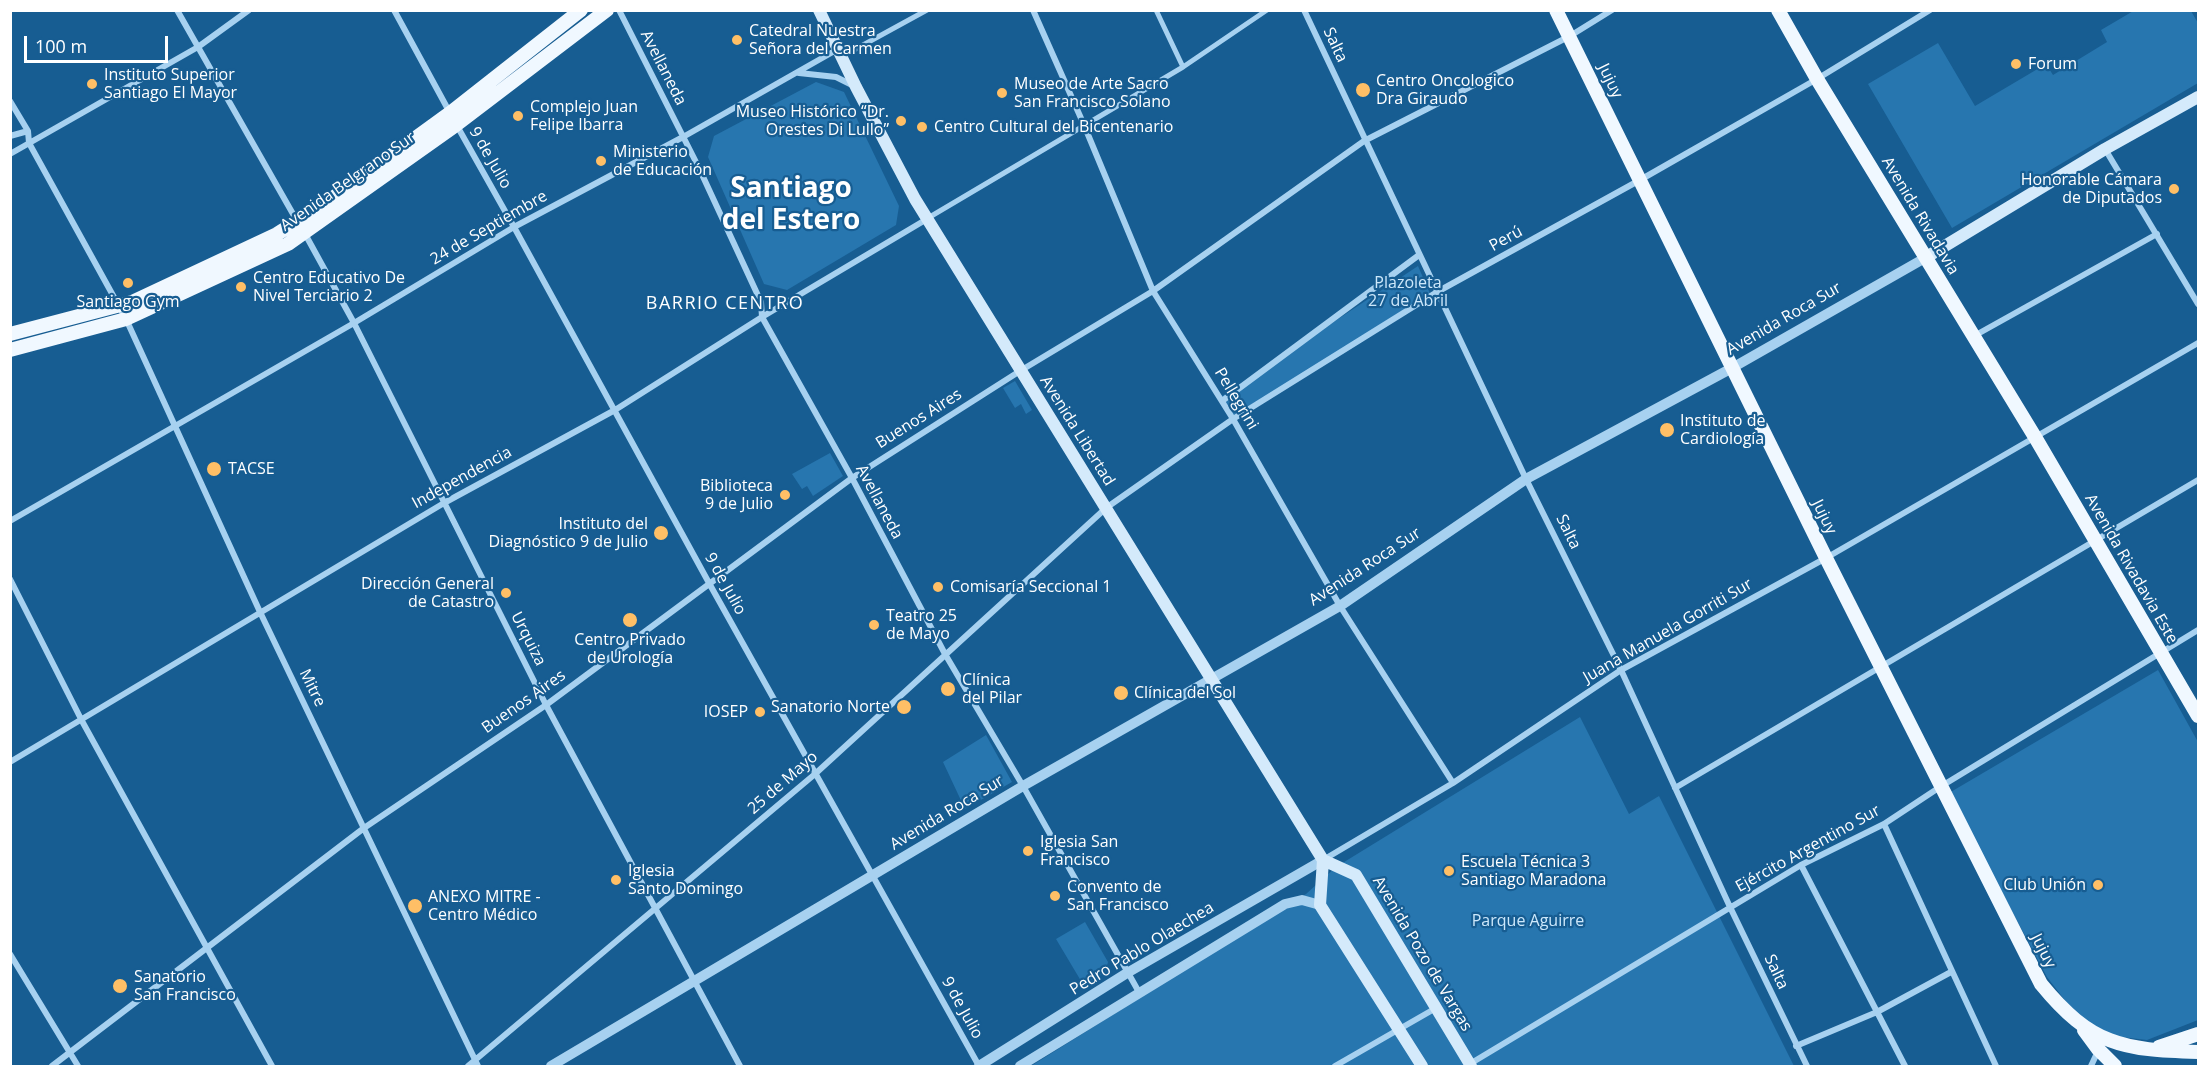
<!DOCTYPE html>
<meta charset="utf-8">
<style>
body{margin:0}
#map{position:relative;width:2209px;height:1077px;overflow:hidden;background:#175d92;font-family:"Open Sans",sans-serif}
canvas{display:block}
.frame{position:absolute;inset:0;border:12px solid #fff;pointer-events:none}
.scale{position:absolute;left:24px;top:36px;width:144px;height:27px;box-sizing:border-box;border:3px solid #fff;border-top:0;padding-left:8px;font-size:18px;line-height:21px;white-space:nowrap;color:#fff;-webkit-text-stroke:4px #175d92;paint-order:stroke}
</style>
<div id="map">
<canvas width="2209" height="1077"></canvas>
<div class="frame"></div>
<div class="scale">100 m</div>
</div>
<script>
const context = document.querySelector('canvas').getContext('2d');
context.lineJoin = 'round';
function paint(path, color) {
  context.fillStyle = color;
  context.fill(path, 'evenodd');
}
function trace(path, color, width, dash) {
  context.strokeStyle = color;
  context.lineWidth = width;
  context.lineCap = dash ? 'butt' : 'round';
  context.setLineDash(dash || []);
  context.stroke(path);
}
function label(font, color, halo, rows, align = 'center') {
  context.font = font + ' "Open Sans",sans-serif';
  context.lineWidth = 4.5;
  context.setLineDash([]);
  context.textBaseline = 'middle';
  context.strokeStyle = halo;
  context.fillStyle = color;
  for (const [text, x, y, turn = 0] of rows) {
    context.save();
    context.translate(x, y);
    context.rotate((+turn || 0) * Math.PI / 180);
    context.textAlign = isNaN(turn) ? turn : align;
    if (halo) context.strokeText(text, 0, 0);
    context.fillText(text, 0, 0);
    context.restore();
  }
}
const green = new Path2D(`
 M2135 10 2191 11 2198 23V83L1952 228 1868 84 1938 43 1975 106 2046 64 2053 75 2107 42 2101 30Z
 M816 82 844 92 899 206 896 225 787 290 764 284 708 157 714 136Z
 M1418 266 1432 298 1232 416 1222 396Z
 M1015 381 1032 410 1026 414 1021 404 1015 408 1003 388Z
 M830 453 843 476 813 496 807 486 802 489 792 474Z
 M2158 670 2198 742V1020L2147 1040 2113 1036 2077 1016 2047 977 1949 793Z
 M1580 717 1629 814 1659 796 1794 1066H1031L1306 894 1336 867Z
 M986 735 1012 782 965 809 943 762Z
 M1085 922 1108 962 1105 973 1084 986 1056 939Z`);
const pedestrian = new Path2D(`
 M1156 10 1183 67
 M843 56 927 10
 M928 218 1183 67 1267 10`);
const minor = new Path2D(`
 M177 10 297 221
 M394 10 450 113
 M619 10 699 168 761 302 762 317 852 478 945 654 1023 786 1140 994
 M1033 10 1084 125 1153 291 1233 419 1340 606 1453 783
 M1304 10 1526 479 1621 670 1730 907 1807 1066
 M799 73 836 77 852 85
 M10 101 28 131 29 143 126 319 260 612 478 1066
 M456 124 514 227 709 583 979 1066
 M10 136 28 131
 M2105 149 2198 304
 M10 154 198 47 249 10
 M304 232 354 323 546 705 740 1066
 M1974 336 2157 234
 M1222 401 1419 255
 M10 521 354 323 514 227 683 137 838 49
 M10 579 82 721 272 1066
 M10 762 444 503 615 410 762 317 927 219
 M1675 788 2198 480
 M1884 824 1996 1066
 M1323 860 1453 783 1621 670 1826 558 2198 343
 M1801 865 1905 1066
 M10 954 78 1066
 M1796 1046 1877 1012 1951 972
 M1468 1065 1801 865 1884 824 1940 787 2198 630
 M52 1066 364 828 546 705 852 478 1020 371 1153 291 1364 141 1570 36 1612 10
 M468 1066 815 774 1106 508 1233 419 1437 292 1640 180 1817 79 1930 10
 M1335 1066 1436 1008
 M2091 1066 2098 1051`);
const tertiary = new Path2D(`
 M551 1066 1023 786 1340 606 1526 479 1732 368 1925 258
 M979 1066 1127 973 1323 860
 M1020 1066 1285 904 1302 900 1320 905`);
const secondary = new Path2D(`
 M819 10 856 87 915 199 1323 860
 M1925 258 2105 149 2198 97
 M1323 860 1356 875 1471 1066
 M1323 860 1320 905 1422 1066`);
const primary = new Path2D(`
 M1556 10 1826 558 2041 984C2091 1045 2122 1050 2198 1052
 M1778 10 1817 79 2035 437 2198 716
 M10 334 132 302 277 234 326 203 450 113 581 10
 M10 350 126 319 288 244 456 125 607 10
 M2084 1030 2098 1049 2115 1066
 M2159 1047 2198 1034`);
const markers = [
 [737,40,6,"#ffbf66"],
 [2016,64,6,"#ffbf66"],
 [92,84,6,"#ffbf66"],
 [1363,90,8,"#ffbf66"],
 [1002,93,6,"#ffbf66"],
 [518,116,6,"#ffbf66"],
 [901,121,6,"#ffbf66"],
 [922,127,6,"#ffbf66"],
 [601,161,6,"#ffbf66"],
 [2174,189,6,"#ffbf66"],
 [128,283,6,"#ffbf66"],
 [241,287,6,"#ffbf66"],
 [1667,430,8,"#ffbf66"],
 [214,469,8,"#ffbf66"],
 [785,495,6,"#ffbf66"],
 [661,533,8,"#ffbf66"],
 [938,587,6,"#ffbf66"],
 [506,593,6,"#ffbf66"],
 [630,620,8,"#ffbf66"],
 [874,625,6,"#ffbf66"],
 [948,689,8,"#ffbf66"],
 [1121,693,8,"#ffbf66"],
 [904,707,8,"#ffbf66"],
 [760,712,6,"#ffbf66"],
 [1028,851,6,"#ffbf66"],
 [1449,871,6,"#ffbf66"],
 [616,880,6,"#ffbf66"],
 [2098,885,6,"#ffbf66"],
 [1055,896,6,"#ffbf66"],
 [415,906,8,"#ffbf66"],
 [120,986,8,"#ffbf66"]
];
const poiNames = [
 ["Catedral Nuestra",749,31],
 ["Señora del Carmen",749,49],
 ["Forum",2028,64],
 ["Instituto Superior",104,75],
 ["Santiago El Mayor",104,93],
 ["Centro Oncologico",1376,81],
 ["Dra Giraudo",1376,99],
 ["Museo de Arte Sacro",1014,84],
 ["San Francisco Solano",1014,102],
 ["Complejo Juan",530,107],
 ["Felipe Ibarra",530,125],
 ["Museo Histórico “Dr.",889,112,"right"],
 ["Orestes Di Lullo”",889,130,"right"],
 ["Centro Cultural del Bicentenario",934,127],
 ["Ministerio",613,152],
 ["de Educación",613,170],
 ["Honorable Cámara",2162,180,"right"],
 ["de Diputados",2162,198,"right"],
 ["Centro Educativo De",253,278],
 ["Nivel Terciario 2",253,296],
 ["Santiago Gym",128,302,"center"],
 ["Instituto de",1680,421],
 ["Cardiología",1680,439],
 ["TACSE",228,469],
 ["Biblioteca",773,486,"right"],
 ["9 de Julio",773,504,"right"],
 ["Instituto del",648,524,"right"],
 ["Diagnóstico 9 de Julio",648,542,"right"],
 ["Dirección General",494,584,"right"],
 ["de Catastro",494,602,"right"],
 ["Comisaría Seccional 1",950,587],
 ["Teatro 25",886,616],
 ["de Mayo",886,634],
 ["Centro Privado",630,640,"center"],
 ["de Urología",630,658,"center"],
 ["Clínica",962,680],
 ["del Pilar",962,698],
 ["Clínica del Sol",1134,693],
 ["Sanatorio Norte",890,707,"right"],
 ["IOSEP",748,712,"right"],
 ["Iglesia San",1040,842],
 ["Francisco",1040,860],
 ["Escuela Técnica 3",1461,862],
 ["Santiago Maradona",1461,880],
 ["Iglesia",628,871],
 ["Santo Domingo",628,889],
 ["Club Unión",2086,885,"right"],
 ["Convento de",1067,887],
 ["San Francisco",1067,905],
 ["ANEXO MITRE -",428,897],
 ["Centro Médico",428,915],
 ["Sanatorio",134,977],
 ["San Francisco",134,995]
];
const streetNames = [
 ["Salta",1335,45,65],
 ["Avellaneda",663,68,63],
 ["Jujuy",1610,81,64],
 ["9 de Julio",490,158,60],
 ["Avenida Belgrano Sur",348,182,-35],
 ["Avenida Rivadavia",1920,216,59],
 ["24 de Septiembre",489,228,-30],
 ["Perú",1506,239,-29],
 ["Avenida Roca Sur",1784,319,-30],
 ["Pellegrini",1236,399,59],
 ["Buenos Aires",919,419,-32],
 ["Avenida Libertad",1077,431,58],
 ["Independencia",462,478,-29],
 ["Avellaneda",879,502,62],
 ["Jujuy",1824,517,64],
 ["Salta",1568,532,64],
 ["Avenida Roca Sur",1365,567,-33],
 ["Avenida Rivadavia Este",2131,569,60],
 ["9 de Julio",725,584,61],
 ["Juana Manuela Gorriti Sur",1668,631,-30],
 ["Urquiza",528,639,63],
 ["Mitre",312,688,64],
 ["Buenos Aires",524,702,-35],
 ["25 de Mayo",783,783,-41],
 ["Avenida Roca Sur",947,813,-31],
 ["Ejército Argentino Sur",1808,849,-29],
 ["Pedro Pablo Olaechea",1142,949,-31],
 ["Jujuy",2043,951,63],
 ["Avenida Pozo de Vargas",1422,954,59],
 ["Salta",1776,972,65],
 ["9 de Julio",962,1008,61]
];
const parkNames = [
 ["Plazoleta",1408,283],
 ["27 de Abril",1408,301],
 ["Parque Aguirre",1528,921]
];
const neighbourhoodNames = [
 ["BARRIO CENTRO",725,304]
];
const townNames = [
 ["Santiago",791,189],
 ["del Estero",791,221]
];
paint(green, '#2776af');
trace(pedestrian, '#a7d1f0', 5);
trace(minor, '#a7d1f0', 6);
trace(tertiary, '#a7d1f0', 10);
trace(secondary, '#d4eafb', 12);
trace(primary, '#f0f8ff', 14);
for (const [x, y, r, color] of markers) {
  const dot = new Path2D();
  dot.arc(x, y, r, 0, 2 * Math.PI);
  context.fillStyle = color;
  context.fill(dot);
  trace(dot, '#175d92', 2);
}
label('16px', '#fff', '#175d92', poiNames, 'left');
label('16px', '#fff', '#175d92', streetNames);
label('16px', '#cde8fb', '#175d92', parkNames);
context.letterSpacing = '1.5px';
label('18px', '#fff', '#175d92', neighbourhoodNames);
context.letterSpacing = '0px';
label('bold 28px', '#fff', '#175d92', townNames);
</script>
